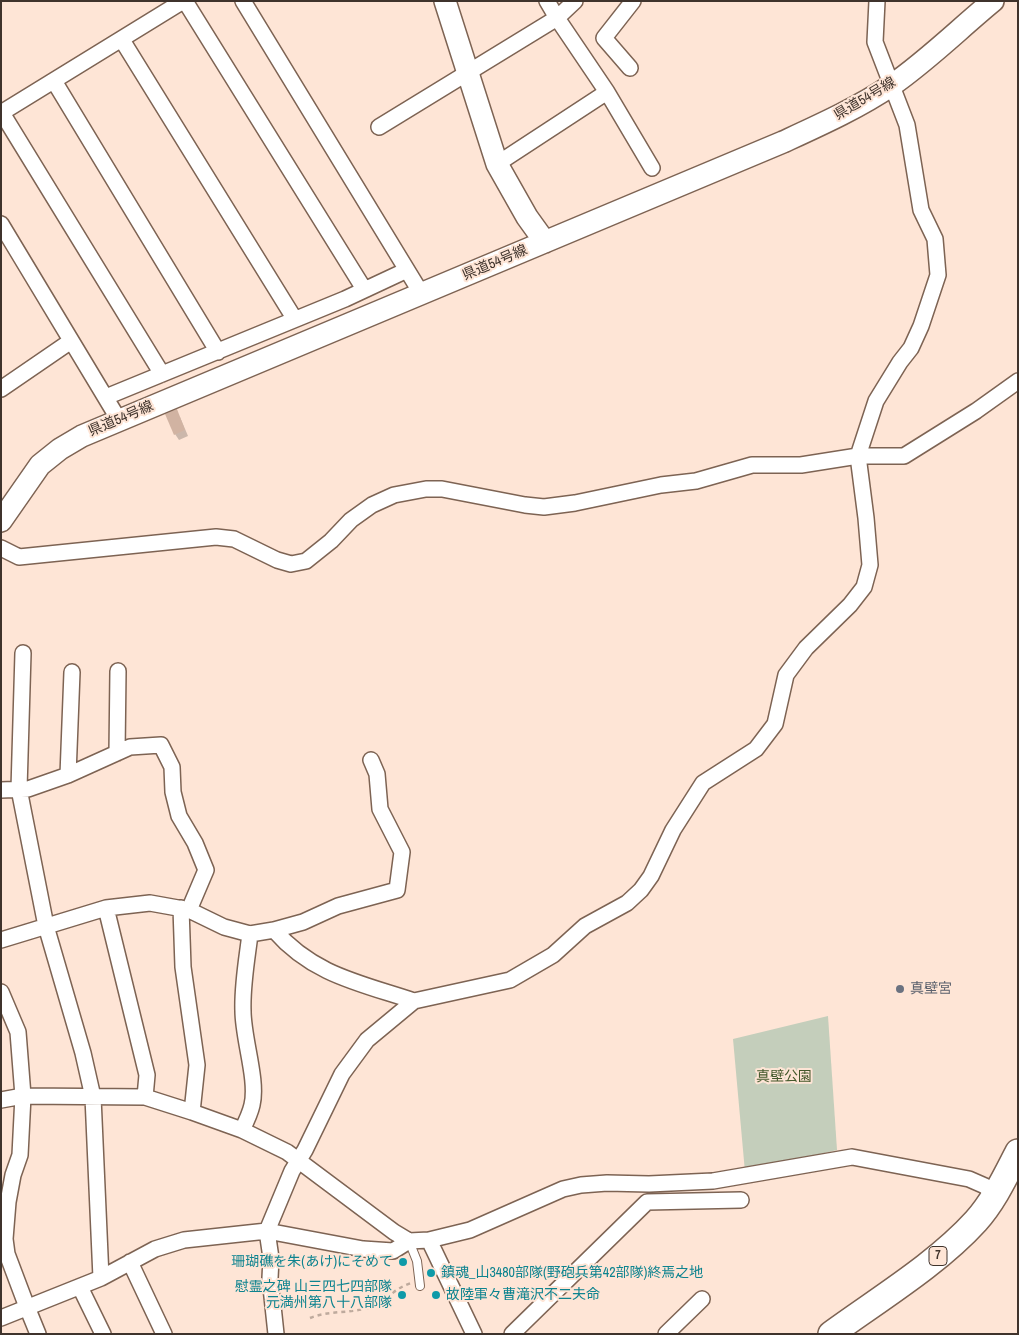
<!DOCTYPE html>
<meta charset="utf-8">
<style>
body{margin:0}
#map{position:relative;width:1019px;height:1335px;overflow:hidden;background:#fee5d6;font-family:"Archivo Narrow",sans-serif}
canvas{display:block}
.frame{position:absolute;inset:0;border:2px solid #3f332c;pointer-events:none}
</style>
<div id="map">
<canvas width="1019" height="1335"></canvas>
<div class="frame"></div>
</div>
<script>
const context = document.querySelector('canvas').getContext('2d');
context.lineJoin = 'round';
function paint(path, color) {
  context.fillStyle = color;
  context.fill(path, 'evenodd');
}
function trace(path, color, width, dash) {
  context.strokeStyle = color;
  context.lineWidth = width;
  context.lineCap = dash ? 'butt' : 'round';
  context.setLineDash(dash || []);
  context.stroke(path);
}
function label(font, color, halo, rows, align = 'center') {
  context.font = font + ' "Archivo Narrow","Noto Sans JP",sans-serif';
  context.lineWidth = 4;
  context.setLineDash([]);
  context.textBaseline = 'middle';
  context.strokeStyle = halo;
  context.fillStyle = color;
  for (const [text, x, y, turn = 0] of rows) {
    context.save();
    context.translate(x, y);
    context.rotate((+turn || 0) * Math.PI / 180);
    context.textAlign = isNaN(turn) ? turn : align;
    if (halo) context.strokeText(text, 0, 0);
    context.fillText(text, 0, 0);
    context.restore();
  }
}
const green = new Path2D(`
 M828 1016 837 1150 745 1172 733 1039Z`);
const shadow = new Path2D(`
 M180 417 188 436 179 440 175 434Z`);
const building = new Path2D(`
 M177 409 185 430 174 435 165 414Z`);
const path = new Path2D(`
 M310 1318C329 1310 351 1314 371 1307 385 1301 395 1288 411 1283`);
const lane = new Path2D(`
 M409 1241 417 1261 420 1286`);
const street = new Path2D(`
 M185 1 364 289
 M243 1 421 293
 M575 1 557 18 607 92 652 168
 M122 40 294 318
 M630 68 604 38 633 1
 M54 81 218 352
 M1 113 183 1
 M2 113 162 374
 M379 127 557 18 547 1
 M497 164 607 92
 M1 224 119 420
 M1 389 71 341
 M106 397 345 299 407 270
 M1 548 19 557 216 537 234 539 277 560 291 564 306 561 331 541 351 520 372 505 394 495 426 489H442L525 505 544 507 575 503 661 485 696 481 752 465H801L858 456H904L976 411 1018 381
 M23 653 19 789 46 926 83 1053 93 1097 101 1278
 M117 753 118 671
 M68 775 72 672
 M1 790 28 789 68 775 130 747 161 745 172 767 173 792 179 816 195 843 206 870 189 910 224 927 250 934 274 930C313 975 360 983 414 1001
 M106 908 147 1075 145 1097
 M181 908 183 967 197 1065 192 1112
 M274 930 303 922 338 906 397 890 402 852 380 809 377 774 371 760
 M1 940 106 908 150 903 189 910
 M1 992 18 1032 23 1096 20 1155 13 1175 8 1202 5 1239 7 1254 27 1307 38 1334
 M1 1100 23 1096 145 1097 192 1112 242 1130 287 1152 394 1232 409 1241
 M242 1130C246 1122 250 1114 252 1105 258 1080 243 1039 243 1011 242 985 247 959 250 934
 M429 1240 474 1334
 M130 1262 164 1334
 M80 1287 103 1334
 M1 1318 101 1278 155 1249 184 1240 267 1231 363 1249 393 1251 409 1241 429 1240 470 1230 563 1189 581 1185 607 1183 649 1184 713 1181 852 1157 969 1179 985 1186 994 1195
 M276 1334 270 1278 271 1258 267 1231 292 1171 305 1150 342 1074 367 1040 414 1001 510 980 553 955 585 926 627 903 641 890 651 876 673 830 703 783 756 749 775 724 786 675 806 648 850 605 864 587 870 565 866 518 858 456 876 401 900 362 911 348 921 326 938 275 935 239 921 210 907 125 875 42 877 1
 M512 1334 647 1202 741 1200
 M666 1334 702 1299`);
const secondary = new Path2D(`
 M445 1 497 164 527 217 545 242
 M1 521 40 465 60 449 82 436 783 142C820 125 858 108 892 85 928 60 959 29 993 1`);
const primary = new Path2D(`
 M831 1334C879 1299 937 1264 976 1221 994 1201 1006 1175 1018 1152`);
const markers = [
 [900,989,5,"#6b7280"],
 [403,1262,5,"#0f9aa8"],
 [431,1273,5,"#0f9aa8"],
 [402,1295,5,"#0f9aa8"],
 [436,1295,5,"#0f9aa8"]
];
const shields = [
 [938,1256,18]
];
const shieldNames = [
 ["7",938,1256]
];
const streetNames = [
 ["県道54号線",865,99,-31],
 ["県道54号線",495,263,-23],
 ["県道54号線",121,419,-23]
];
const worshipNames = [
 ["真壁宮",910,989]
];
const parkNames = [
 ["真壁公園",784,1077]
];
const cultureNames = [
 ["珊瑚礁を朱(あけ)にそめて",393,1262],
 ["鎮魂_山3480部隊(野砲兵第42部隊)終焉之地",441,1273,"left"],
 ["慰霊之碑 山三四七四部隊",392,1287],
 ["元満州第八十八部隊",392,1303],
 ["故陸軍々曹滝沢不二夫命",446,1295,"left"]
];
paint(green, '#c4cebb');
paint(shadow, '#0003');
paint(building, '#d1b3a2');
trace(lane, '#7d6353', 10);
trace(street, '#7d6353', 18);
trace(secondary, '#7d6353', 24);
trace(primary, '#7d6353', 28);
trace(path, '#beaa9d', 2.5, [4, 4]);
trace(lane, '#fff', 8);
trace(street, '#fff', 15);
trace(secondary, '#fff', 21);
trace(primary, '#fff', 25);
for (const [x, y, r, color] of markers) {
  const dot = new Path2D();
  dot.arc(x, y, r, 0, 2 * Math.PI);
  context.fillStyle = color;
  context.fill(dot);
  trace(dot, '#fee5d6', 2);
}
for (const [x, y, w] of shields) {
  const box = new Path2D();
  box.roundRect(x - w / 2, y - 9.5, w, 19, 4);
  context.fillStyle = '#fee5d6';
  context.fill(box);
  trace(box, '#3f332c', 1);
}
label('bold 12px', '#3f332c', null, shieldNames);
label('14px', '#3f332c', '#fee5d6', streetNames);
label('14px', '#5b616d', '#fee5d6', worshipNames, 'left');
label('14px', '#44582b', '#fee5d6', parkNames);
label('14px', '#0d838f', '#fee5d6', cultureNames, 'right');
</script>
